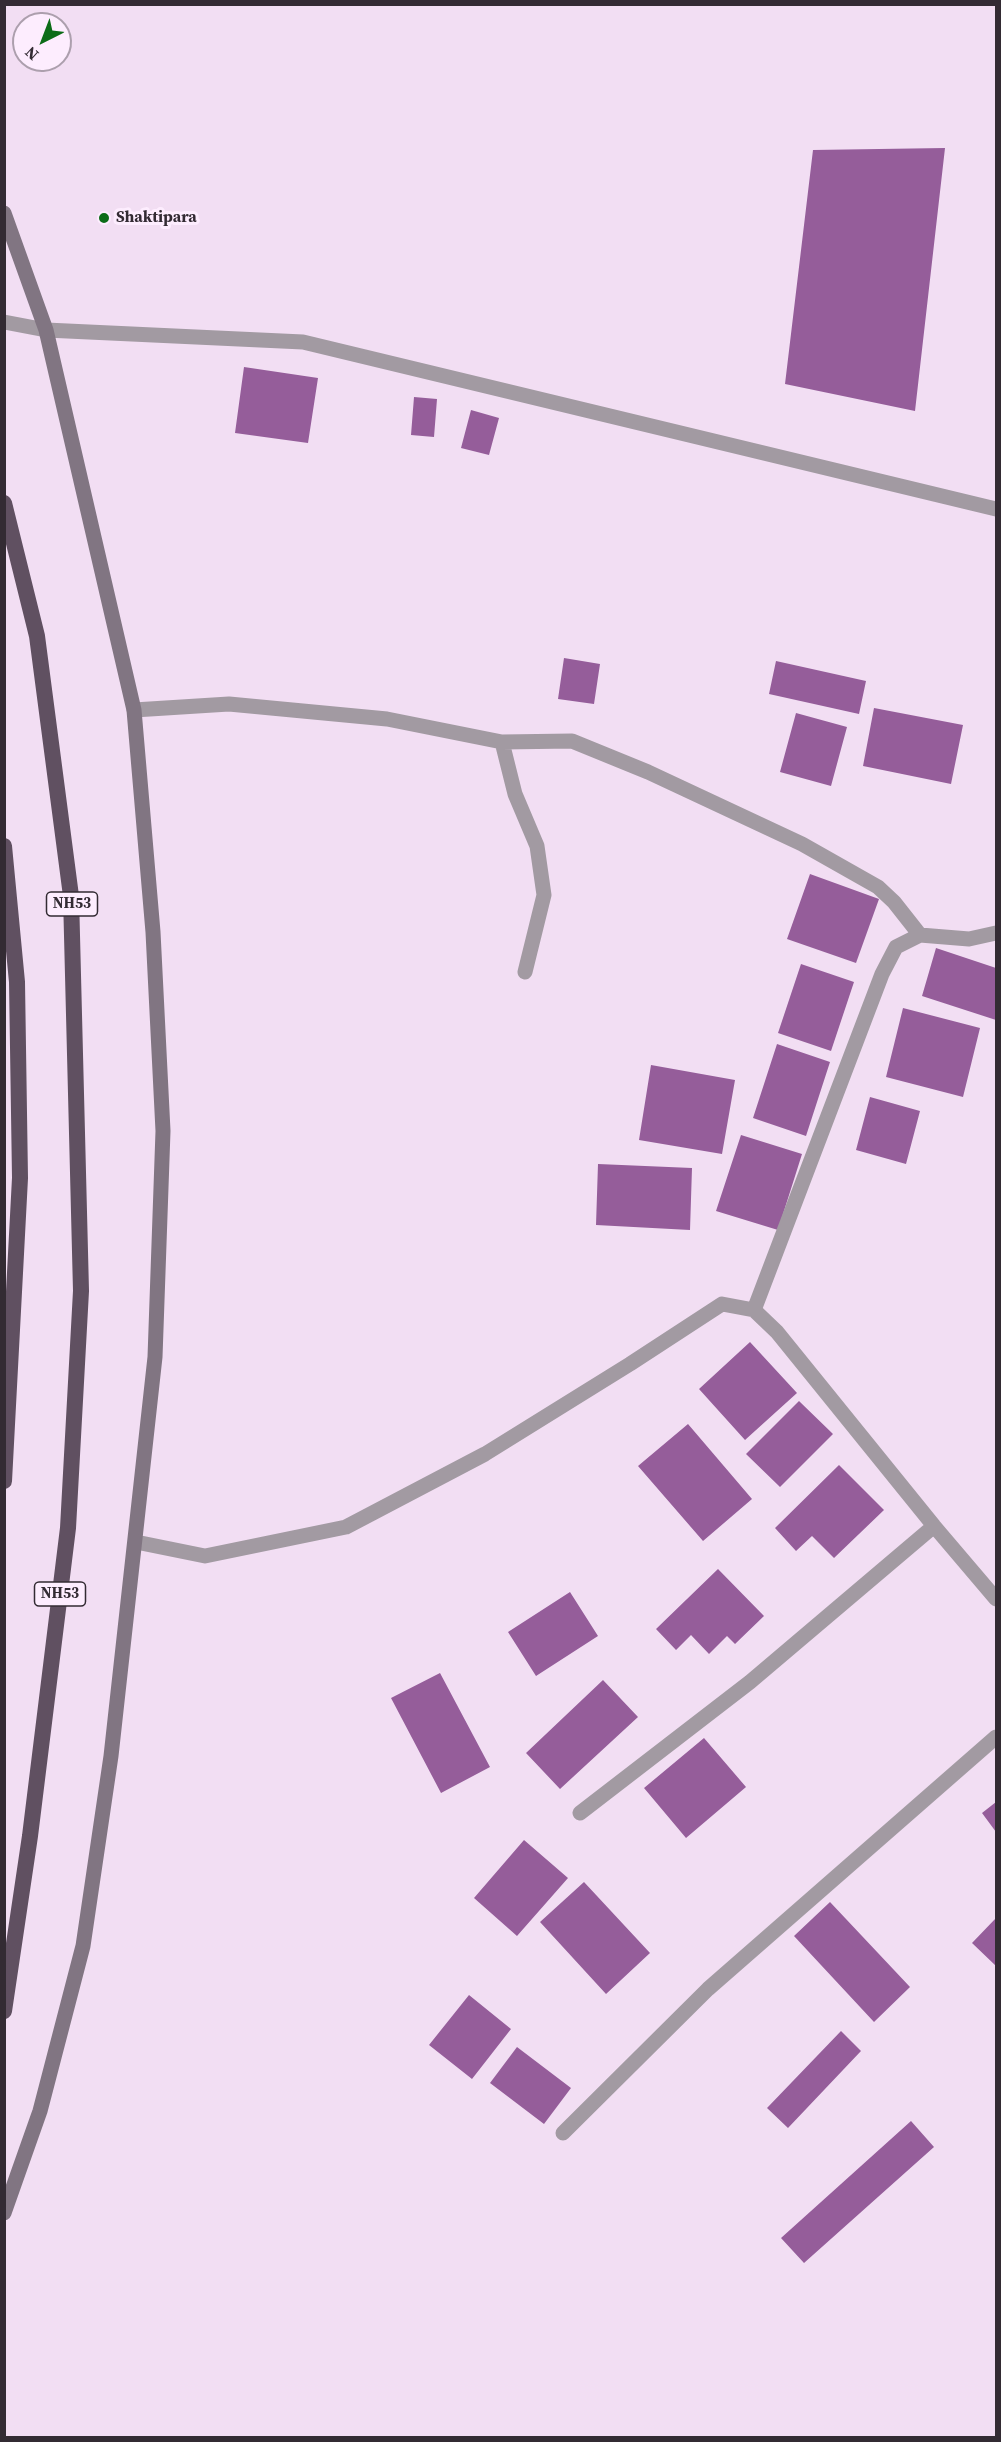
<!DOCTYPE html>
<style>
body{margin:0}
#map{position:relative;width:1001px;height:2442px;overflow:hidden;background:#f2def3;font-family:"Source Serif 4",serif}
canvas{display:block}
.frame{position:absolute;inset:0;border:6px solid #332b33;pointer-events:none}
.north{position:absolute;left:12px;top:12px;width:60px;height:60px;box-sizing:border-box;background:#fdedfe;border:2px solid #ac9fad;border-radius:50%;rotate:222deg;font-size:16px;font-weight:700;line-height:24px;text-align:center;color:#332b33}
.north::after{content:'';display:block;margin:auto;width:21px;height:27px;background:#0c6c18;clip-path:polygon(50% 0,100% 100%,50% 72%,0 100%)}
</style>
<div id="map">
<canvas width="1001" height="2442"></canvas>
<div class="frame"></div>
<div class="north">N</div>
</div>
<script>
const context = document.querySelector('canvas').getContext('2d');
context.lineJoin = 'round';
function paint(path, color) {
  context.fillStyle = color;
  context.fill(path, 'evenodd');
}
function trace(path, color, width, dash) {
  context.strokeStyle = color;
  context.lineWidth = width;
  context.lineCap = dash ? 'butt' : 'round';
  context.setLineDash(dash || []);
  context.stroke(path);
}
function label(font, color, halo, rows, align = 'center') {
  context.font = font + ' "Source Serif 4",serif';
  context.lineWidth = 6;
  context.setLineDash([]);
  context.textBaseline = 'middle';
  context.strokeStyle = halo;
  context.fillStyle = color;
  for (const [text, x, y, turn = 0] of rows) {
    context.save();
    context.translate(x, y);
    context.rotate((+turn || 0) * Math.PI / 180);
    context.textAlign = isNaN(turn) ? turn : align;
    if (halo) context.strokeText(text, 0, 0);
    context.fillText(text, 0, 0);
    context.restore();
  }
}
const building = new Path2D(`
 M945 148 915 411 785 384 813 150Z
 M244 367 318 378 308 443 235 433Z
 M414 397 437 399 434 437 411 435Z
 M471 410 499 418 489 455 461 448Z
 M564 658 600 664 594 704 558 699Z
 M776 661 866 681 859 714 769 694Z
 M874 708 963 725 951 784 863 766Z
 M796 713 847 727 831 786 780 772Z
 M810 874 879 899 856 963 787 939Z
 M936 948 996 968V1020L922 996Z
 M801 964 854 982 831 1051 778 1033Z
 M903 1008 980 1028 963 1097 886 1077Z
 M777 1044 830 1062 806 1136 753 1118Z
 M651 1065 735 1080 722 1154 639 1140Z
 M870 1097 920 1111 906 1164 856 1150Z
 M741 1135 802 1154 778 1230 716 1211Z
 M598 1164 692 1168 690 1230 596 1225Z
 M750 1342 797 1393 745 1440 699 1389Z
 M799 1401 833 1434 780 1487 746 1454Z
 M688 1424 752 1499 703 1541 638 1466Z
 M839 1465 884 1510 834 1558 812 1536 796 1551 775 1528Z
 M718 1569 764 1616 735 1644 727 1636 709 1654 691 1635 676 1650 656 1629Z
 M570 1592 598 1636 536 1676 508 1632Z
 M440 1673 490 1767 441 1793 391 1698Z
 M603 1680 638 1717 560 1789 526 1753Z
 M704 1738 746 1787 686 1838 644 1788Z
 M996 1802V1832L982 1813Z
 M524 1840 568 1878 517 1936 474 1898Z
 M584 1882 650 1953 606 1994 540 1922Z
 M830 1902 910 1987 874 2022 794 1936Z
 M996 1918V1966L972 1943Z
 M469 1995 511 2029 472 2079 429 2045Z
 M841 2031 861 2051 788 2128 767 2108Z
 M517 2047 571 2088 544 2124 490 2083Z
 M911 2121 934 2147 804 2263 781 2238Z`);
const minor = new Path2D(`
 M4 322 46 330 303 342 996 509
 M134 710 229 704 387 719 502 742 515 794 537 846 544 895 525 972
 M502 742 572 741 648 772 802 844 878 887 894 902 920 935
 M754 1310 882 974 896 947 920 935 969 939 996 933
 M136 1542 205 1556 346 1527 485 1454 630 1364 722 1304 754 1310 777 1332 934 1526 996 1599
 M580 1813 750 1682 934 1526
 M563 2133 708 1989 996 1737`);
const secondary = new Path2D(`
 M4 213 46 330 134 710 153 932 163 1131 155 1357 111 1756 83 1946 40 2111 4 2213`);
const trunk = new Path2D(`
 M4 503 37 636 71 896 81 1291 68 1528 30 1836 4 2011
 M4 846 17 982 20 1178 4 1481`);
const markers = [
 [104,218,6,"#0c6c18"]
];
const shields = [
 [72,904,51],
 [60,1594,51]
];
const shieldNames = [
 ["NH53",72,904],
 ["NH53",60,1594]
];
const poiNames = [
 ["Shaktipara",116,218]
];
paint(building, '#955d9a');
trace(minor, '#a29aa2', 15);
trace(secondary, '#817582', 15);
trace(trunk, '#605061', 16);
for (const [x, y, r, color] of markers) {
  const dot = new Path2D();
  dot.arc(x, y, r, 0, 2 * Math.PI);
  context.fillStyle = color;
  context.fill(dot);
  trace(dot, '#fdedfe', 2);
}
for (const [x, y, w] of shields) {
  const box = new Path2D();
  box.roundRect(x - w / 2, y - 12, w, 24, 4.5);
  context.fillStyle = '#fdedfe';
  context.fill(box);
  trace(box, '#332b33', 1.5);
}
label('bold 15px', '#332b33', null, shieldNames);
label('bold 16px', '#332b33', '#fdedfe', poiNames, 'left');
</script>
